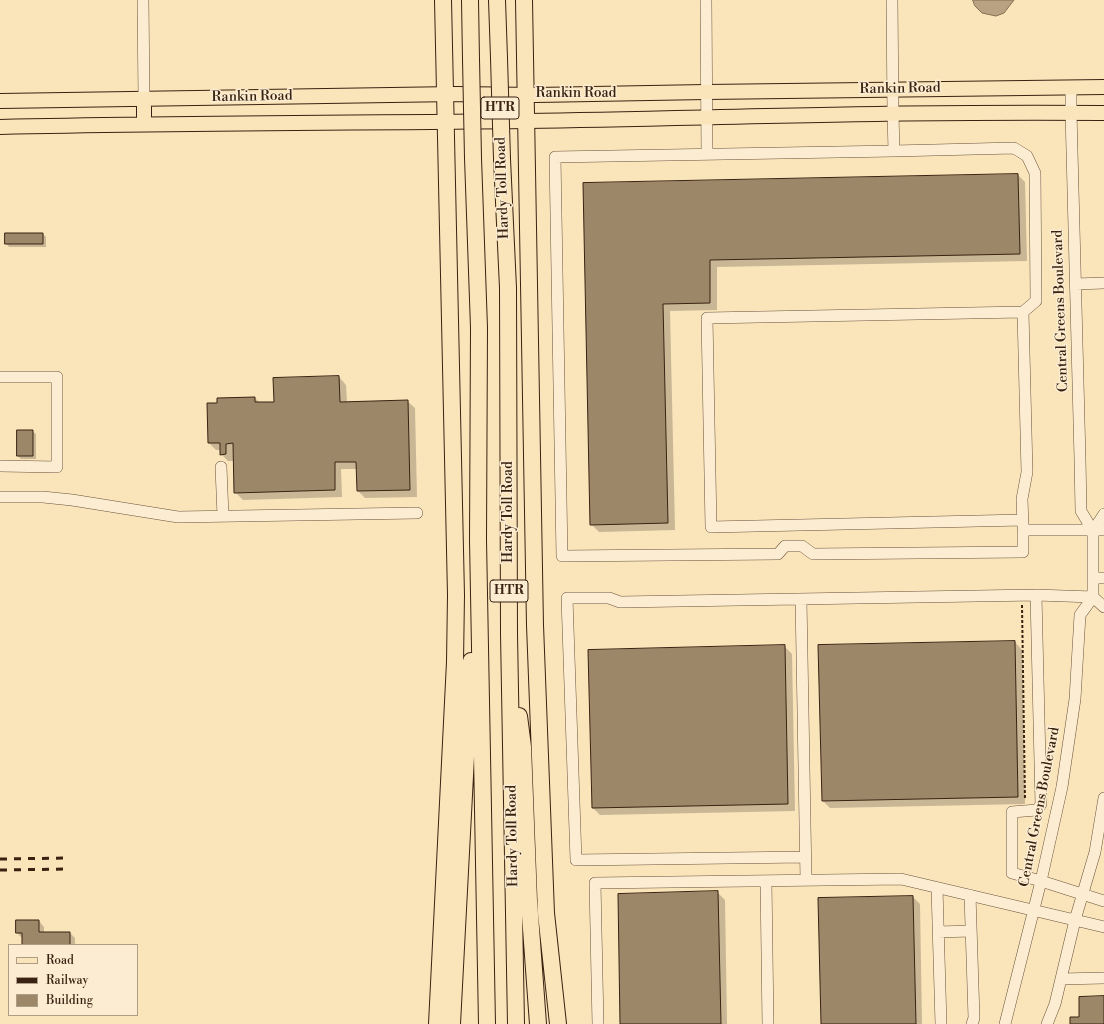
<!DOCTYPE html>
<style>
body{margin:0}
#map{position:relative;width:1104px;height:1024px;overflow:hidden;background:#fae4ba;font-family:"Libre Bodoni",serif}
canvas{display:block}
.legend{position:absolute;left:8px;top:944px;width:130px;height:72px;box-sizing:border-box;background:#fcedd2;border:1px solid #ae9c85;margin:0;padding:5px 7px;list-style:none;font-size:12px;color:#392211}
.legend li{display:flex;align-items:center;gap:8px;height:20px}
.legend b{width:20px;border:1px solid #ae9c85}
</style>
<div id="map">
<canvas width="1104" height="1024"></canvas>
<ul class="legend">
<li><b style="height:5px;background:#fae4ba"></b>Road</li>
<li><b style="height:5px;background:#392211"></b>Railway</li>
<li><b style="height:11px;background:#9d8769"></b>Building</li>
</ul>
</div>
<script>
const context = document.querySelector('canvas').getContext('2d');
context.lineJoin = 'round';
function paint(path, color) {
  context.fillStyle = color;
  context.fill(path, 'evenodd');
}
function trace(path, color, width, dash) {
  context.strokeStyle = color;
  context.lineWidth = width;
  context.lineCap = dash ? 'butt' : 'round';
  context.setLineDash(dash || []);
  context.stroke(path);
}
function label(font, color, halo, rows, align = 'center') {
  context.font = font + ' "Libre Bodoni",serif';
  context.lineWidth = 3;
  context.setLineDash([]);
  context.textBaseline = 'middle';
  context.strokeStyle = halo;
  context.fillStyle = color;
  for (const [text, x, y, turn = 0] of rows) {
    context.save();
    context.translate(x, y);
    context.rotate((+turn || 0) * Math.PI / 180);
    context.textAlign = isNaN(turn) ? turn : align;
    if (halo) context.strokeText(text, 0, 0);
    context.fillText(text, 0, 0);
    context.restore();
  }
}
const water = new Path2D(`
 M973 0H1014L1004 13 996 16 982 13 975 6Z`);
const shadow = new Path2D(`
 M1018 175 1025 182 1027 261 717 267V310L670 311 675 530 599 532 591 524 584 184Z
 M43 234 46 237V247H9L6 243Z
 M339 377 346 385 347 403 407 401 415 408 417 497 365 498 358 491 357 469H341L342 497 243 500 235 492V461H228L221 454V450H216L209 443 208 404 255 398 260 403H275Z
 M32 431 36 434V459H21L18 456Z
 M1015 642 1022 650 1025 804 830 808 823 801Z
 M784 646 792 654 795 811 600 815 593 808Z
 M717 892 725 900 727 1024H621Z
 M913 897 920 904 922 1024H822Z
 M39 921 44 927V933H70L75 938V945H23L22 938 17 933Z`);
const building = new Path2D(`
 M1018 174 1020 254 710 260V303L663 304 668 523 590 525 583 183Z
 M5 233H43V244H5Z
 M339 376 340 402 408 400 410 490 357 491 356 462H335V490L234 493 233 443 226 444V454L220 455V443H208L207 403H217V398L255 397V402H274L273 378Z
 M17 430H33V456H17Z
 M1015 641 1018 797 822 801 818 645Z
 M785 645 788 804 592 808 588 650Z
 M718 891 721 1024H620L618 894Z
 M913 896 916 1024H821L818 898Z
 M16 920H39V932H70V945H22V933H16Z
 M1104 996V1024H1070V1017H1079V997Z`);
const path = new Path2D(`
 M1022 605 1025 800`);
const minor = new Path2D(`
 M143 0 144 99
 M706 0 707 154
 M892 0 893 114 894 151 555 157 562 556 778 554 785 546H802L813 554 1023 552V530H1104
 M894 151 1014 148 1027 156 1035 173 1036 301 1023 312 1027 472 1022 499 1023 526
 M1076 284 1104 283
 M1023 312 707 318 711 527 1023 520
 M0 377H57V467L0 466
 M221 467 223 516
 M0 497H43L72 500 178 517 417 513
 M1093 531 1104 514
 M1093 578H1104
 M1036 595 1041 804 1037 810 1012 812V873L1041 881 1104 901
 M1093 597 1104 607
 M801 599 806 880
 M806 857 576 860 567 598H609L620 602 1036 595 1093 597
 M766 881 768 1024
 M937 888 941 1024
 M970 895 974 1018 972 1024
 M938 932 971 931
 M1061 979 1104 978
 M598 1024 595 883 901 879 1104 927
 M1005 1024 1041 881 1062 787 1075 699 1080 615 1093 597V531L1081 511 1080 459 1071 112V88
 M1047 1024 1055 1004 1075 920 1095 852 1104 798`);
const major = new Path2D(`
 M144 99V123
 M0 101 456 94 536 95 706 92 1104 87
 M0 127C176 123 351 123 527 121 719 118 912 111 1104 113`);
const highway = new Path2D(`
 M470 0 471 59
 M497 0 499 58
 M524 0 535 625 546 913 558 1024
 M473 158 479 328 478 540 487 1024
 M502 159 508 288 509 634 516 1024
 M519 716 523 747 529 901 538 1024
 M437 1024 455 662 456 595 443 0
 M452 1024 471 661`);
const rail = new Path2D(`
 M0 859 68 858
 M0 870 69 869`);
const highwayBridge = new Path2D(`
 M499 58 502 159
 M471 59 473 158`);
const shields = [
 [500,108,38],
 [509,591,38]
];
const shieldNames = [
 ["HTR",500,108],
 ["HTR",509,591]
];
const streetNames = [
 ["Rankin Road",900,89,-1],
 ["Rankin Road",576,94],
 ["Rankin Road",252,97,-1],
 ["Hardy Toll Road",503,188,-92],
 ["Central Greens Boulevard",1061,311,-92],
 ["Hardy Toll Road",509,512,-90],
 ["Central Greens Boulevard",1040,807,-79],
 ["Hardy Toll Road",513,836,-91]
];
paint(water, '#b8a281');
trace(water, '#856f54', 1);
paint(shadow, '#0003');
paint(building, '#9d8769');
trace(building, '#392211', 1);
trace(minor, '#69523b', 12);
trace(major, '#392211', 16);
trace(highway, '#392211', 18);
trace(path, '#392211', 2, [3, 2]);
trace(minor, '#fcedd2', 11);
trace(major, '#fae4ba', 14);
trace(highway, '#fae4ba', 16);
trace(rail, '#392211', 3, [7, 7]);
trace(highwayBridge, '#392211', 18, []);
trace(highwayBridge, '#fae4ba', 16);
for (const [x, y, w] of shields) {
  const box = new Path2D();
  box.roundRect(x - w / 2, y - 11, w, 22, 3);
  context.fillStyle = '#fcedd2';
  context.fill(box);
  trace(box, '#392211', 1);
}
label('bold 13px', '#392211', null, shieldNames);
label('14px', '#392211', '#fcedd2', streetNames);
</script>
